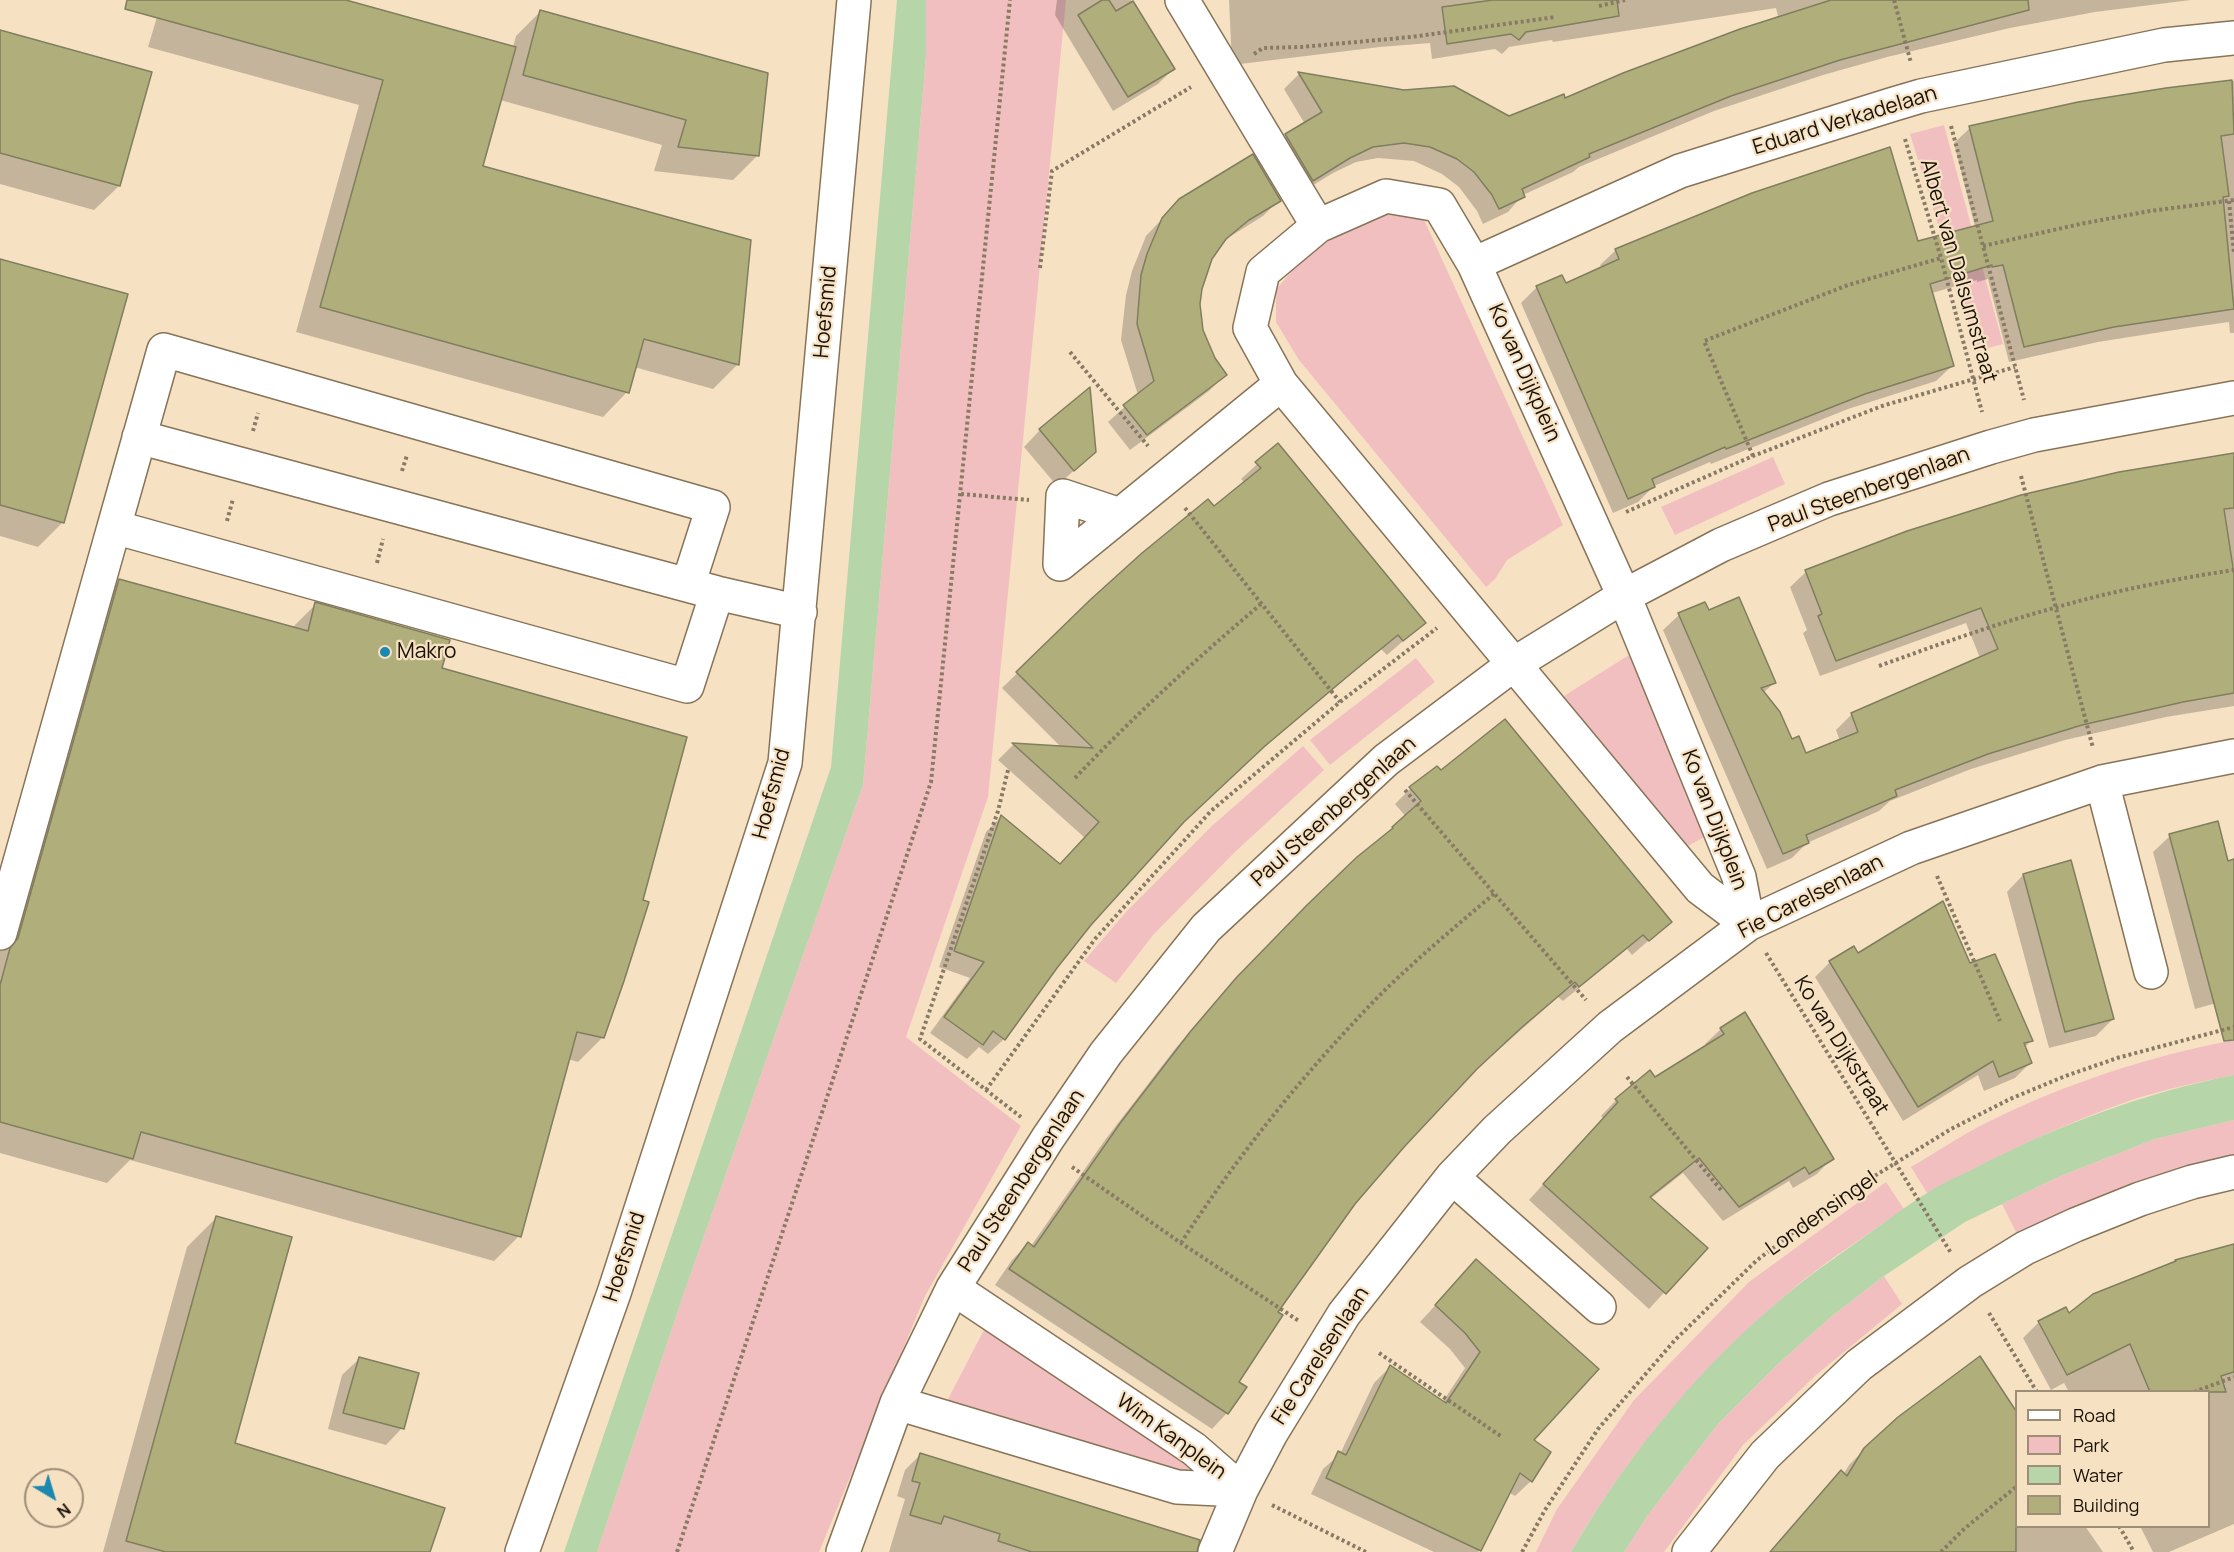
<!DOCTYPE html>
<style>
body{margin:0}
#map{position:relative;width:2234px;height:1552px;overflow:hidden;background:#f7e1c3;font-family:Manrope,sans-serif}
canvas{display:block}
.legend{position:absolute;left:2015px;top:1390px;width:195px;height:138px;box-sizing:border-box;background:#f7e1c3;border:2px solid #9e8e77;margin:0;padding:8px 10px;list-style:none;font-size:18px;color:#181106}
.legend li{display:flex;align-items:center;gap:12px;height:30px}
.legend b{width:30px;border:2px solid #9e8e77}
.north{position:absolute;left:24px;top:1468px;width:60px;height:60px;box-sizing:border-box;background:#f7e1c3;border:2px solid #9e8e77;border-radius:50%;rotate:142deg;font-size:16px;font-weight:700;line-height:24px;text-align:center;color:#181106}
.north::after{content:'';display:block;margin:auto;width:21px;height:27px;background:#1d88af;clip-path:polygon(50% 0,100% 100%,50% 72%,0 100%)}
</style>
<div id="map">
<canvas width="2234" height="1552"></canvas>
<ul class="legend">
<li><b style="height:8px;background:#fff"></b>Road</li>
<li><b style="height:16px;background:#f2bfc1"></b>Park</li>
<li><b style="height:16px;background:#b6d6aa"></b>Water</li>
<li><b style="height:16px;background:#b0af7c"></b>Building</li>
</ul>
<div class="north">N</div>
</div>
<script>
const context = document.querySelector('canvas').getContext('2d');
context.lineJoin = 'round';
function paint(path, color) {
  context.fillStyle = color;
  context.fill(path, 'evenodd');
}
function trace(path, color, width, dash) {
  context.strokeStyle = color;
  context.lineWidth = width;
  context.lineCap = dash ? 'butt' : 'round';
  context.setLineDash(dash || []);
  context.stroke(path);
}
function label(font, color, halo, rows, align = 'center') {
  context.font = font + ' Manrope,sans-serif';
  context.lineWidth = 4.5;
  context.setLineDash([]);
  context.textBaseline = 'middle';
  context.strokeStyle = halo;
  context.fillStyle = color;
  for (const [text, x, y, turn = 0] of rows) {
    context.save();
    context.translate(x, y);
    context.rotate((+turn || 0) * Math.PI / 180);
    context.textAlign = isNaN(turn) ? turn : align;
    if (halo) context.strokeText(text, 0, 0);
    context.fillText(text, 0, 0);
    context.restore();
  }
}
const green = new Path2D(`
 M926 0H1066L988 797 906 1037 1021 1126 925 1296 819 1552H597L684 1293 863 785 926 56Z
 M1944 125 2003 344 1977 351 1910 134Z
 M1386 213H1421L1563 525 1507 560 1495 579 1486 587 1299 360 1276 322V290L1303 257 1361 221Z
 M1773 457 1785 484 1675 535 1661 507Z
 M1629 655 1708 835 1686 847 1564 696Z
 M1416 658 1435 682 1330 765 1310 740Z
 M1303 746 1324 770 1236 851 1154 934 1116 983 1084 961 1126 912 1213 825Z
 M2234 1040V1075C2200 1082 2165 1089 2132 1100 2061 1124 1994 1158 1927 1193L1911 1167C1937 1152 1963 1134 1990 1121 2067 1083 2150 1056 2234 1040Z
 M2234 1120V1156L2201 1164 2018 1236 2002 1204 2058 1177 2155 1139Z
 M1886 1182 1904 1209C1869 1234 1832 1257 1800 1283 1709 1359 1630 1449 1571 1552H1536L1557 1509 1634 1400 1749 1282Z
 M1884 1276 1902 1304 1815 1376 1743 1445 1664 1552H1624L1648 1515 1718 1424 1779 1363 1832 1316Z
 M987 1324 1193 1461 1185 1475 946 1403Z`);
const water = new Path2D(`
 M897 0H926V56L863 785 684 1293 597 1552H564L831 767Z
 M2234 1075V1120L2155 1139 2058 1177 1965 1222 1884 1276 1832 1316 1779 1363 1718 1424 1648 1515 1624 1552H1571C1630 1450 1709 1355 1802 1282 1822 1266 1844 1252 1864 1237 1885 1223 1905 1206 1927 1193 1942 1183 1959 1176 1975 1168 2058 1125 2143 1093 2234 1075Z`);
const shadow = new Path2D(`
 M162 0H341L513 47 516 36 541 11 758 155 733 180 654 171 662 145 500 100 481 167 738 364 713 389 634 367 627 392 603 417 296 332 359 105 148 47Z
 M1057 0H1131L1173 69 1158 84 1113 111 1055 15Z
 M1229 0H2191L2095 12 2010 28 1887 57 1823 75 1714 111 1579 167 1573 172 1523 195 1508 212 1483 224 1477 211 1459 187 1442 174 1414 161 1378 158 1356 162 1333 173 1297 195 1270 151 1286 136 1305 124 1284 89 1299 74 1404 91 1509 118 1564 100 1624 74 1778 16 1776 8 1553 42 1552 40 1509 47 1502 54 1495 49 1432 59 1430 43 1380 47 1232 65Z
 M0 32 119 186 94 210 0 184Z
 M2234 81V333H2230L2229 322 2187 328 2098 342 2009 362 1988 279 1977 282V280L1932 293 1952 366 1936 381 1848 409 1711 464 1710 462 1654 486 1638 502 1613 513 1521 303 1537 287 1566 285 1602 268 1600 265 1616 250 1917 243 1975 227 1954 143 1970 128 2166 89Z
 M1279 200 1263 216 1231 236 1220 245 1211 259 1201 289 1199 304 1202 331 1214 359 1225 375 1209 391 1130 450 1108 422 1138 395 1121 340 1126 295 1132 271 1146 236 1178 202Z
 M0 260 63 522 38 547 0 536Z
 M1040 430 1094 452 1057 486 1024 447Z
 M1278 445 1424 623 1387 655 1381 649 1247 762 1177 828 1108 903 1056 968 1004 1039 988 1054 979 1047 967 1059 930 1033 970 978 939 967 986 832 1001 817 1060 866 1085 838 998 760 1013 745 1062 748 1002 688 1091 601 1245 483 1241 479Z
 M2234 453V706L2166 717 2065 740 1971 769 1890 801 1879 811 1807 843 1792 858 1767 869 1663 630 1679 615 1704 604 1708 612 1774 683 1763 693 1791 741 1805 755 1840 741 1836 730 1852 714 1980 658 1966 623 1820 676 1803 633 1807 630 1790 587 1806 572Z
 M119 581 292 628 316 604 440 669 603 1037 578 1062 568 1059 519 1236 494 1261 130 1160 107 1183 0 1153V942L94 606Z
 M1437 768 1670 922 1632 955 1627 949 1563 1001 1558 997 1468 1077 1404 1145 1354 1203 1276 1312 1237 1383 1227 1413 1212 1429 995 1285 1012 1260 1028 1244 1031 1246 1105 1140 1175 1049 1221 996 1406 817 1395 804 1410 789Z
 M2170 836 2227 863 2234 861V998L2195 1009 2153 852Z
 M2023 875 2113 1019 2096 1036 2049 1048 2007 892Z
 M1858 955 1970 965 2031 1041 2024 1048 2030 1063 2015 1078 1984 1091 1978 1075 1903 1121 1815 977 1830 962Z
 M1721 1029 1832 1158 1817 1174 1793 1188 1789 1181 1723 1221 1683 1173 1650 1199 1705 1248 1649 1309 1529 1200 1603 1118 1601 1116 1616 1100 1707 1047 1705 1044Z
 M216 1218 233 1444 428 1552H103L187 1247Z
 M2234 1247V1524L2169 1552H2153L2140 1526H2208V1392H2069L2064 1383 2051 1390 2023 1338 2039 1322 2065 1309 2068 1315Z
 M1476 1261 1532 1441 1531 1481 1515 1496 1508 1492 1478 1552H1434L1311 1494 1323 1469 1340 1454 1374 1383 1390 1367 1442 1403 1465 1368 1450 1349 1420 1322Z
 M359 1359 402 1428 386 1445 328 1429 342 1375Z
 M2001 1418 2016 1439V1526H2085L2103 1552H1770L1826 1487 1841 1472 1843 1475 1849 1465 1865 1449Z
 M921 1454 1163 1552H889L905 1499 897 1496 905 1470Z`);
const building = new Path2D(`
 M127 0H346L516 47 483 166 751 240 739 365 644 339 629 393 320 307 383 80 125 9Z
 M1102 0H1109L1116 11 1133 1 1175 69 1128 97 1078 15Z
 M1493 0H1617L1619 16 1526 32 1519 40 1511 34 1447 44 1442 7Z
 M1831 0H2028L2029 10 1840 60 1731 96 1589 154 1590 157 1522 189 1525 197 1499 209 1492 195 1474 172 1457 159 1430 147 1404 143 1373 147 1350 158 1313 181 1285 134 1322 112 1298 72 1404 90 1454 86 1509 116 1564 94 1565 98 1623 73 1740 29Z
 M540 10 768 73 759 156 678 147 686 120 523 75Z
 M0 30 152 72 120 186 0 153Z
 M2232 80 2234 134 2221 136 2229 196 2223 197 2234 309 2114 327 2024 347 2003 265 1992 267V265L1930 284 1954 366 1865 394 1726 449 1725 447 1652 479 1655 487 1628 499 1536 286 1562 275 1566 283 1619 259 1615 249 1752 193 1890 147 1918 241 1993 221 1969 126 2078 102 2166 88Z
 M1253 154 1281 201 1249 220 1226 239 1212 259 1202 289 1200 304 1203 330 1215 358 1227 375 1147 435 1123 405 1154 381 1137 324 1141 275 1147 254 1162 218 1179 199Z
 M0 259 128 294 64 523 0 505Z
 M1090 387 1096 452 1074 471 1039 429Z
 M1278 443 1426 623 1403 641 1398 635 1348 676 1265 746 1184 822 1091 925 1057 968 1005 1040 993 1031 983 1045 944 1017 984 962 954 951 1001 815 1060 864 1099 822 1012 743 1093 748 1016 672 1090 600 1142 553 1208 499 1214 506 1261 468 1255 462Z
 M2234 453V508L2224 509 2234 574V693L2183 702 2082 725 1988 754 1895 790 1897 796 1806 835 1809 843 1783 854 1678 613 1705 602 1709 610 1739 597 1776 683 1761 688 1780 712 1792 739 1799 736 1806 753 1858 732 1851 713 1998 649 1981 608 1836 661 1818 616 1822 614 1805 570 1907 531 2021 495 2119 472Z
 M119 579 308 631 315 602 450 640 442 668 687 737 643 900 649 902 624 981 604 1038 577 1032 521 1237 141 1132 133 1159 0 1122V985L10 948 18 938Z
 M1505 719 1672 922 1649 941 1643 935 1579 987 1575 982 1521 1028 1477 1069 1405 1146 1355 1204 1278 1312 1283 1315 1239 1382 1247 1387 1228 1414 1009 1269 1028 1242 1034 1247 1121 1122 1190 1032 1236 978 1307 905 1357 857 1393 828 1392 827 1421 801 1409 787 1437 766 1441 770Z
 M2218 821 2228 861 2234 859V1040L2224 1041 2169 834Z
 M2071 860 2114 1019 2065 1032 2023 874Z
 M1943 901 1970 963 1995 954 2033 1041 2024 1043 2032 1063 1999 1077 1993 1061 1918 1107 1829 961 1854 946 1858 953Z
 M1745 1012 1834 1159 1809 1174 1805 1167 1739 1207 1699 1158 1650 1197 1708 1248 1666 1294 1543 1184 1618 1102 1615 1099 1650 1070 1655 1077 1724 1034 1720 1028Z
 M216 1216 292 1237 235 1443 445 1508 430 1552H166L126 1541Z
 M2234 1244V1372L2221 1376 2226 1392H2150L2130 1344 2067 1375 2038 1321 2066 1307 2069 1313 2093 1294 2176 1261 2175 1260Z
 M1476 1259 1599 1369 1534 1440 1551 1452 1532 1482 1520 1473 1481 1551 1326 1478 1338 1451 1346 1455 1390 1365 1446 1403 1480 1352 1465 1333 1435 1305Z
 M1980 1356 2016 1411V1552H1770L1841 1470 1847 1476 1864 1448 1898 1417Z
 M359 1357 419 1373 404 1429 343 1413Z
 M920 1453 1200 1540 1197 1552H1032L998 1541 1000 1534 944 1516 941 1524 910 1515 920 1483 912 1481Z`);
const path = new Path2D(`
 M1894 0 1911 63
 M1599 6 1625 0
 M1254 54 1263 48 1301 47 1411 37 1556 17
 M1951 126 2024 400
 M1905 139 1941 258 1982 412
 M2229 201 2234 253
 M1983 246 2080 224 2150 211 2234 200
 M1040 268 1052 171 1191 87
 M1070 352 1148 446
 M253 431 258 413
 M1753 456 1704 341 1848 285 1941 258
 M402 471 407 455
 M2021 476 2093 748
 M961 494 1029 500
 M1185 508 1340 702
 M1626 512 1753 456 1882 406 2015 367
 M227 521 233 499
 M377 563 383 539
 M1879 666C1937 645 1995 624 2054 608 2112 591 2174 579 2234 570
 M1008 770 998 811 920 1039 1021 1117
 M1075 778C1134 716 1196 659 1261 604
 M1405 790 1586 1000
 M1937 876 2000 1021
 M1766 953 1951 1253
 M1627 1077 1721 1190
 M986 1090 1095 939 1211 811 1340 702 1437 628
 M1072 1167 1181 1243 1299 1321
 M1181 1243C1238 1155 1305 1072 1378 997 1415 960 1455 927 1495 893
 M1989 1313 2037 1392
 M1379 1353 1502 1437
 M2194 1392 2234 1377
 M1272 1505 1366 1552
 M2119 1526 2134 1552
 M677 1552 931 782 1010 0
 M1522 1552 1545 1510 1598 1429 1675 1340 1756 1261 1837 1199 1951 1129 2010 1099 2063 1077 2117 1058 2234 1027
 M1941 1552 1964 1529 2016 1487`);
const minor = new Path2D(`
 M1182 0 1318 226
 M1386 196 1439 205 1474 264 1624 596 1739 877 1748 924 1700 888 1281 384 1250 328 1263 272 1318 226Z
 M1474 264 1680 171 1894 104 1921 96 2164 45 2234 38
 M139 437 717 593 800 612
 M1120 515 1063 496 1060 564 1281 384
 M688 585 713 507 164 350 114 527 687 686 717 593
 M2102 782 2151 972
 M0 933 114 527
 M1452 1177 1599 1307
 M953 1288 1194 1449 1241 1490
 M897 1403 1177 1487 1241 1490
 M522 1552 614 1293 785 763 854 0
 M843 1552 897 1403 953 1288 1048 1138 1106 1053 1206 928 1386 760 1514 664 1624 596 1721 545 1829 499 1991 447 2034 435 2234 398
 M1215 1552 1241 1490 1271 1433 1344 1314 1452 1177 1497 1130 1610 1027 1748 924 1911 848 2102 782 2234 756
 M1689 1552 1765 1455 1859 1365 1970 1282 2025 1248 2075 1225 2140 1199 2192 1182 2234 1172`);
const markers = [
 [385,652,6,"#1d88af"]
];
const streetNames = [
 ["Eduard Verkadelaan",1845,121,-17],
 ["Albert van Dalsumstraat",1958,271,74],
 ["Hoefsmid",826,312,-85],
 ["Ko van Dijkplein",1524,373,66],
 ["Paul Steenbergenlaan",1869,490,-20],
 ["Hoefsmid",772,794,-75],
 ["Paul Steenbergenlaan",1334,812,-42],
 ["Ko van Dijkplein",1714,820,69],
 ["Fie Carelsenlaan",1811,897,-27],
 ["Ko van Dijkstraat",1841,1046,58],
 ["Paul Steenbergenlaan",1022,1181,-57],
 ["Londensingel",1822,1214,-35],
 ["Hoefsmid",625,1257,-72],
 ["Fie Carelsenlaan",1321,1356,-57],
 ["Wim Kanplein",1171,1437,36]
];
const poiNames = [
 ["Makro",397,652]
];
paint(green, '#f2bfc1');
paint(water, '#b6d6aa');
paint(shadow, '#0003');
paint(building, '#b0af7c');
trace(building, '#7f7e5e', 1.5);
trace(minor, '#877458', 36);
trace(path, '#897a65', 4, [3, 3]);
trace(minor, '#fff', 33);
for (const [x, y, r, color] of markers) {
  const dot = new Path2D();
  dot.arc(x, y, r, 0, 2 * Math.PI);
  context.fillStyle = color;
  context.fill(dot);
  trace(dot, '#f7e1c3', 2);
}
label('21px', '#181106', '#f7e1c3', streetNames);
label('21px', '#181106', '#f7e1c3', poiNames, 'left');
</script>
